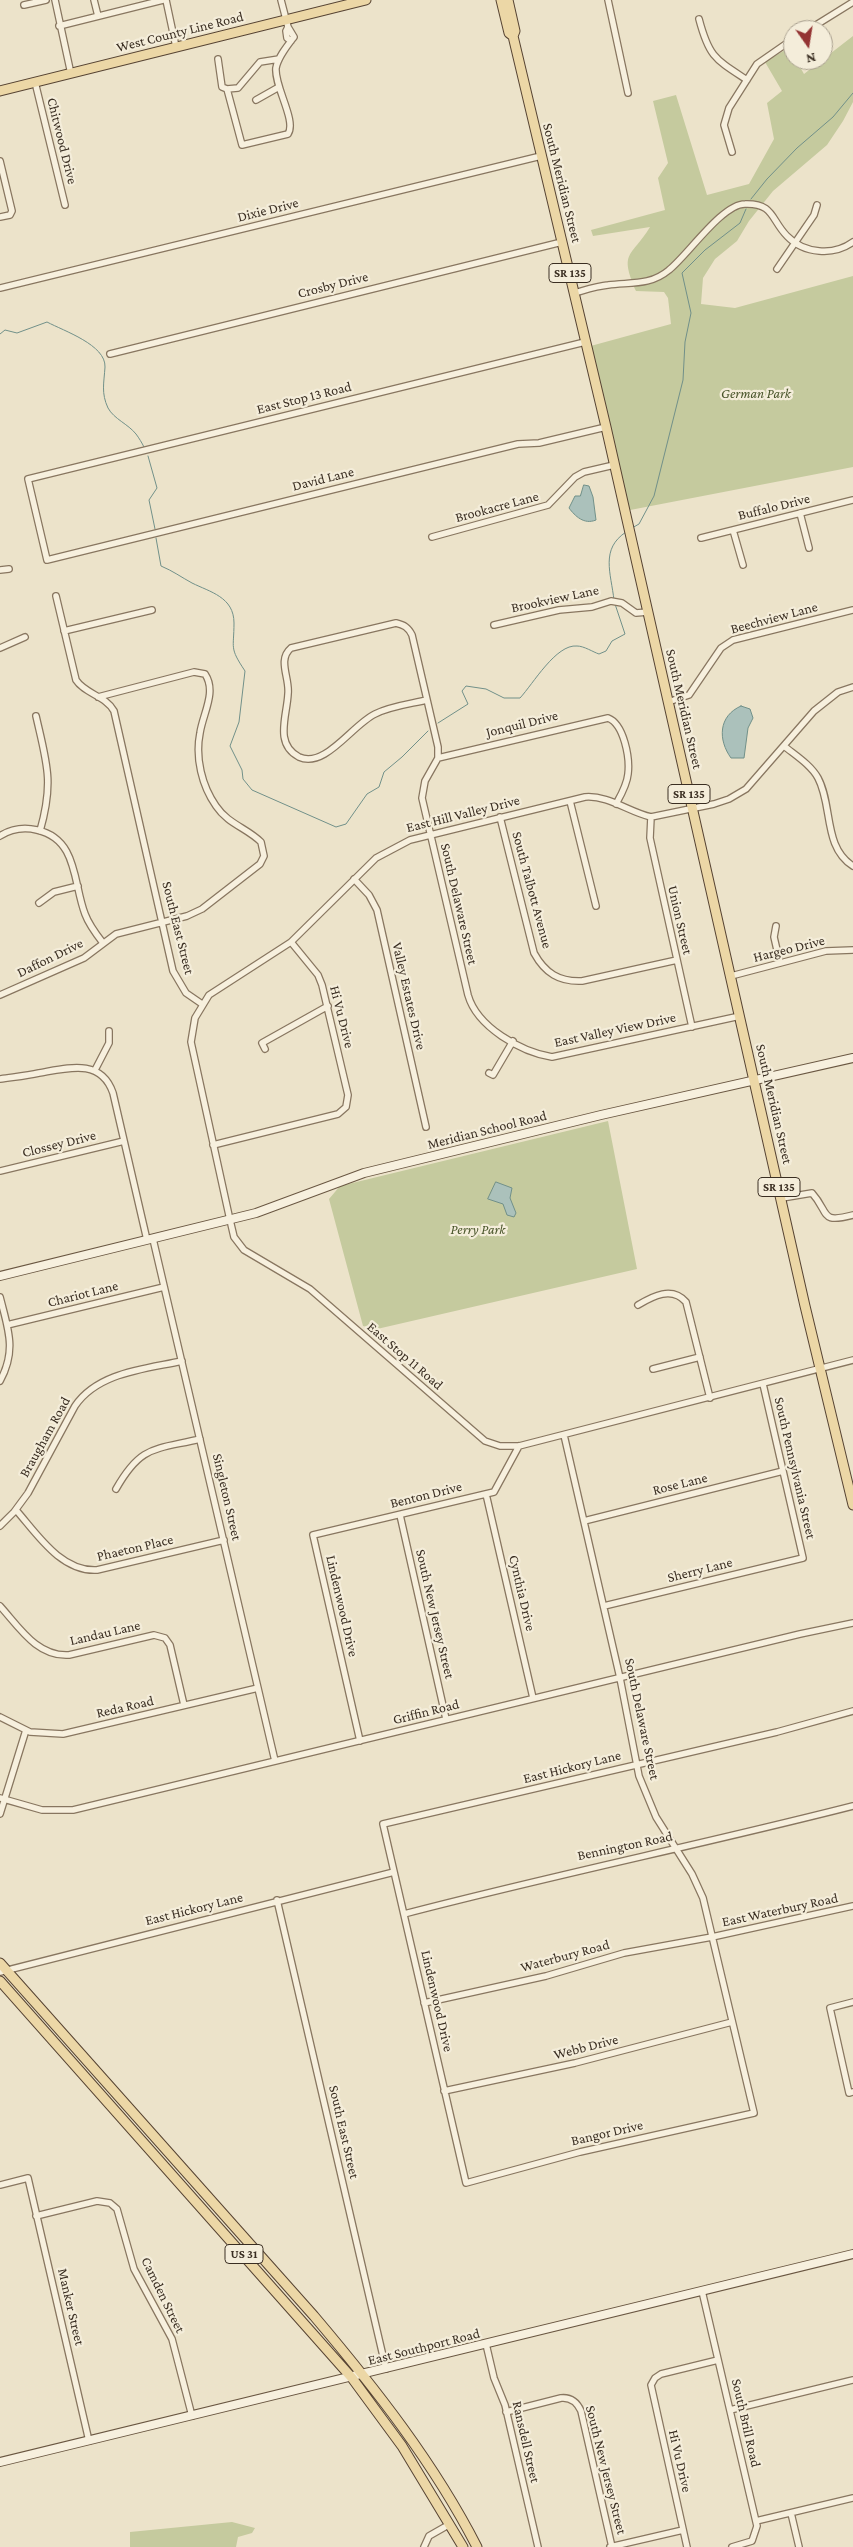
<!DOCTYPE html>
<style>
body{margin:0}
#map{position:relative;width:853px;height:2547px;overflow:hidden;background:#ece3ca;font-family:"Crimson Pro",serif}
canvas{display:block}
.north{position:absolute;left:783px;top:20px;width:50px;height:50px;box-sizing:border-box;background:#f4edda;border:1px solid #aaa190;border-radius:50%;rotate:167deg;font-size:14px;font-weight:700;line-height:20px;text-align:center;color:#3a2e22}
.north::after{content:'';display:block;margin:auto;width:18px;height:22px;background:#943433;clip-path:polygon(50% 0,100% 100%,50% 72%,0 100%)}
</style>
<div id="map">
<canvas width="853" height="2547"></canvas>
<div class="north">N</div>
</div>
<script>
const context = document.querySelector('canvas').getContext('2d');
context.lineJoin = 'round';
function paint(path, color) {
  context.fillStyle = color;
  context.fill(path, 'evenodd');
}
function trace(path, color, width, dash) {
  context.strokeStyle = color;
  context.lineWidth = width;
  context.lineCap = dash ? 'butt' : 'round';
  context.setLineDash(dash || []);
  context.stroke(path);
}
function label(font, color, halo, rows, align = 'center') {
  context.font = font + ' "Crimson Pro",serif';
  context.lineWidth = 4.5;
  context.setLineDash([]);
  context.textBaseline = 'middle';
  context.strokeStyle = halo;
  context.fillStyle = color;
  for (const [text, x, y, turn = 0] of rows) {
    context.save();
    context.translate(x, y);
    context.rotate((+turn || 0) * Math.PI / 180);
    context.textAlign = isNaN(turn) ? turn : align;
    if (halo) context.strokeText(text, 0, 0);
    context.fillText(text, 0, 0);
    context.restore();
  }
}
const green = new Path2D(`
 M853 36V102L843 121 827 145 773 191 749 221 737 241 715 259 703 278 701 304 735 308 853 276V467L625 511 587 347 671 324 668 298 664 292 636 291C619 251 631 258 650 227L593 236 591 230 665 210 658 178 668 163 653 101 676 95 707 195 749 184 774 139 767 103 782 91 765 62 790 47 793 60H796L804 74Z
 M608 1121 637 1269 377 1329 363 1326 329 1199 340 1186Z
 M232 2522 255 2528 252 2533 238 2537 236 2547H130V2532Z`);
const water = new Path2D(`
 M584 485 589 486 593 497 596 520C584 525 575 516 569 508L575 496H580Z
 M741 706 750 709 753 718 748 728 744 758H731C718 740 718 716 741 706Z
 M496 1182 512 1188 510 1198 516 1213 514 1217 507 1215 503 1204 488 1199Z`);
const stream = new Path2D(`
 M751 199 767 179 797 148 833 117 853 93
 M0 334 5 330 17 333 47 322C64 331 106 345 105 367 104 383 101 393 108 408 114 419 128 424 136 434 139 438 142 443 144 447
 M148 456 157 488 149 500 155 529
 M632 528 639 524 654 496 683 380 685 342 691 313 682 273 705 250 740 223 746 209
 M156 538 161 566C173 571 181 577 192 583 210 592 234 597 234 623 234 649 229 647 245 671L239 722 230 746 242 770 243 779 252 790 336 827 346 824 367 794 379 787 384 772 402 757 428 731
 M614 600C611 573 600 549 626 532
 M438 723 468 704 462 691 466 686 486 689 504 698H520C533 684 556 644 577 646 584 646 593 652 599 654L606 651 612 641 625 634 615 604`);
const street = new Path2D(`
 M55 0 71 74
 M94 0 98 16
 M166 0 176 47
 M608 0 628 93
 M24 5 46 0
 M699 19C709 57 715 59 747 80
 M59 26 163 0
 M288 27 286 31 287 38 291 41
 M808 30 853 2
 M218 59 222 87 227 89 242 145 288 134C297 121 274 86 276 68 278 57 287 46 294 37L288 27 281 0
 M35 82 65 205
 M227 89 238 88 260 62 279 59
 M256 100 279 87
 M732 152 724 125 729 108 757 64 793 39
 M0 161 12 211 10 215 0 217
 M777 269 814 215 817 205
 M0 288 541 156
 M574 293C585 290 597 286 608 285 630 282 650 286 669 270 688 255 722 204 745 204 774 203 771 220 787 236 804 254 834 256 853 242
 M585 342 28 479 47 560 518 444 539 443 606 427
 M110 354 562 242
 M800 513 809 548
 M733 530 743 565
 M432 537 548 505 575 477 584 472 614 465
 M701 538 853 500
 M0 570 9 569
 M56 596 76 680C85 694 106 696 114 711L173 971 186 993 202 1004
 M494 625 559 610 592 607 611 601 622 603 636 613 648 612
 M64 631 152 610
 M0 648 25 637
 M853 687 838 692 814 711 746 789 729 799 714 804 651 817C629 812 608 795 585 797L410 840 376 858 291 942 209 995 195 1018 191 1042 230 1220 234 1237 244 1250 310 1289 485 1441 500 1446H519L853 1360
 M427 700C410 704 391 706 375 714 352 725 325 769 299 757 274 744 287 716 288 694 290 678 277 660 291 648L396 623C404 625 408 627 412 635L438 747V758L425 781 422 798 468 995C477 1027 521 1052 552 1057L740 1016
 M668 702 689 695 721 648 733 640 853 610
 M36 716C47 764 54 782 40 831
 M784 746C795 755 811 765 818 778 833 806 823 847 853 866
 M438 758 608 718C624 724 630 758 628 774 627 785 621 795 616 804
 M570 801 596 906
 M500 817 534 953C545 973 559 982 582 981L677 960
 M651 817 650 838 692 1027
 M0 836C11 829 24 827 37 830 78 839 73 883 85 914 89 925 96 934 103 943
 M354 879 369 895 377 910 426 1127
 M39 903 54 892 78 886
 M776 926 774 937 780 963
 M731 976 826 951 853 950
 M0 995 84 958 116 934 187 916 202 909 260 864 264 856 261 842C247 828 228 824 216 806 202 786 195 758 200 733 203 713 217 692 205 674L194 672 98 697
 M265 1049 262 1043 328 1006
 M95 1070 109 1043V1031
 M489 1073 493 1075 513 1041
 M0 1079C13 1077 26 1076 39 1073 68 1068 101 1058 113 1093L147 1240
 M213 1145 338 1114 346 1107 348 1095 322 985 318 975 291 942
 M0 1171 124 1141
 M782 1198 812 1193C830 1213 819 1224 853 1215
 M153 1239 275 1761
 M0 1297C8 1329 17 1350 0 1381
 M638 1305C653 1296 672 1286 686 1302L710 1398
 M7 1325 164 1287
 M653 1369 700 1357
 M564 1435 620 1678 639 1776 656 1817 692 1874 703 1898 754 2113 580 2152 466 2183 383 1824 777 1732 853 1711
 M116 1489C141 1445 154 1450 200 1439
 M486 1494 533 1698
 M16 1510C37 1534 61 1572 97 1570L224 1540
 M400 1515 446 1719
 M584 1521 783 1471
 M0 1526 14 1512 28 1493 75 1406C98 1372 146 1369 182 1361
 M0 1606C19 1627 37 1657 69 1655L154 1635 165 1638 170 1645 184 1705
 M604 1606 803 1558 763 1384
 M0 1717 30 1732 63 1734 258 1688
 M360 1741 313 1535 494 1492 519 1446
 M0 1798 42 1810H73L800 1634 853 1623
 M0 1814 26 1730
 M277 1900 386 2369
 M404 1914C553 1875 704 1844 853 1806
 M0 1972 394 1872
 M853 2002 830 2008 849 2093 853 2092
 M424 2003 546 1976 624 1953 712 1937 853 1906
 M444 2091 575 2063 732 2022
 M0 2185 28 2178 89 2441
 M36 2216 97 2201 110 2203 117 2209 134 2269 172 2339 192 2416
 M702 2291 757 2526 752 2541 732 2547
 M486 2344 494 2378 505 2405 538 2547
 M730 2410 853 2380
 M506 2412 561 2398C571 2397 577 2402 581 2411L612 2547
 M791 2513 799 2547
 M756 2521 853 2498
 M424 2547 429 2536 450 2524
 M610 2547 683 2530
 M687 2547 651 2385 655 2378 661 2374 718 2360`);
const secondary = new Path2D(`
 M0 1276 256 1213 364 1173 601 1115 853 1058
 M0 2462 853 2254`);
const primary = new Path2D(`
 M501 0 509 33 513 36
 M508 0 515 31 513 36 606 427 805 1306 853 1505
 M0 91 366 0
 M0 1963 314 2316C375 2388 434 2463 477 2547
 M0 1981 352 2378 402 2446 463 2547`);
const shields = [
 [570,273,42],
 [689,794,42],
 [779,1187,42],
 [244,2254,38]
];
const shieldNames = [
 ["SR 135",570,273],
 ["SR 135",689,794],
 ["SR 135",779,1187],
 ["US 31",244,2254]
];
const streetNames = [
 ["West County Line Road",180,32,-14],
 ["Chitwood Drive",62,141,76],
 ["South Meridian Street",562,183,76],
 ["Dixie Drive",268,210,-14],
 ["Crosby Drive",333,285,-14],
 ["East Stop 13 Road",304,398,-14],
 ["David Lane",323,479,-14],
 ["Brookacre Lane",497,507,-15],
 ["Buffalo Drive",774,507,-14],
 ["Brookview Lane",555,599,-12],
 ["Beechview Lane",774,618,-15],
 ["South Meridian Street",684,709,77],
 ["Jonquil Drive",522,724,-14],
 ["East Hill Valley Drive",463,814,-14],
 ["South Talbott Avenue",532,890,75],
 ["South Delaware Street",459,904,77],
 ["Union Street",680,920,77],
 ["South East Street",178,928,76],
 ["Hargeo Drive",789,949,-14],
 ["Daffon Drive",50,958,-26],
 ["Valley Estates Drive",409,996,77],
 ["Hi Vu Drive",342,1017,76],
 ["East Valley View Drive",615,1030,-12],
 ["South Meridian Street",774,1104,77],
 ["Meridian School Road",487,1130,-14],
 ["Clossey Drive",59,1144,-14],
 ["Chariot Lane",83,1294,-14],
 ["East Stop 11 Road",405,1356,41],
 ["Braugham Road",45,1437,-61],
 ["South Pennsylvania Street",795,1468,77],
 ["Rose Lane",680,1484,-14],
 ["Benton Drive",426,1495,-14],
 ["Singleton Street",227,1497,77],
 ["Phaeton Place",135,1548,-13],
 ["Sherry Lane",700,1570,-14],
 ["Cynthia Drive",522,1593,77],
 ["Lindenwood Drive",342,1606,77],
 ["South New Jersey Street",435,1614,77],
 ["Landau Lane",105,1633,-13],
 ["Reda Road",125,1707,-13],
 ["Griffin Road",426,1712,-14],
 ["South Delaware Street",642,1719,78],
 ["East Hickory Lane",572,1767,-14],
 ["Bennington Road",625,1846,-12],
 ["East Hickory Lane",194,1909,-14],
 ["East Waterbury Road",780,1910,-12],
 ["Waterbury Road",565,1956,-15],
 ["Lindenwood Drive",437,2001,77],
 ["Webb Drive",586,2047,-14],
 ["South East Street",344,2132,77],
 ["Bangor Drive",607,2133,-13],
 ["Camden Street",163,2295,64],
 ["Manker Street",71,2307,77],
 ["East Southport Road",424,2347,-14],
 ["South Brill Road",746,2423,77],
 ["Ransdell Street",526,2442,77],
 ["Hi Vu Drive",680,2461,77],
 ["South New Jersey Street",606,2470,76]
];
const parkNames = [
 ["German Park",756,394],
 ["Perry Park",478,1230]
];
paint(green, '#c5ca9e');
paint(water, '#abc1bb');
trace(water, '#719089', 1);
trace(stream, '#719089', 1);
trace(street, '#887660', 8);
trace(secondary, '#6a5742', 10);
trace(primary, '#574433', 11);
trace(street, '#f7f0de', 5.5);
trace(secondary, '#f7f0de', 8);
trace(primary, '#ecd7a6', 9);
for (const [x, y, w] of shields) {
  const box = new Path2D();
  box.roundRect(x - w / 2, y - 9.5, w, 19, 4);
  context.fillStyle = '#f4edda';
  context.fill(box);
  trace(box, '#3a2e22', 1);
}
label('bold 12px', '#3a2e22', null, shieldNames);
label('14px', '#3a2e22', '#f4edda', streetNames);
label('italic 14px', '#49552a', '#f4edda', parkNames);
</script>
